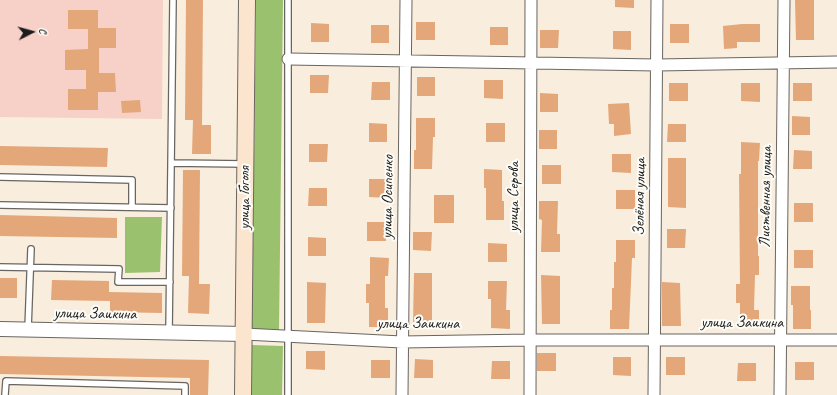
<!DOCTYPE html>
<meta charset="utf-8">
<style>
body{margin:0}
#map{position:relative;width:837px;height:395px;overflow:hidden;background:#f9eddd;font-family:Caveat,sans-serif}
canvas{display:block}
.north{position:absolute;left:12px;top:12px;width:40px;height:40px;-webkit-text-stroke:3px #fdfcf7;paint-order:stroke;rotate:84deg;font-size:11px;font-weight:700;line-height:16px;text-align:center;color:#1c1c1c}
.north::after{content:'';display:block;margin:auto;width:14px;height:18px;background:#1c1c1c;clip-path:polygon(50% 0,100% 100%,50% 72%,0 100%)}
</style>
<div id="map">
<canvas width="837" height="395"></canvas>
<div class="north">С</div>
</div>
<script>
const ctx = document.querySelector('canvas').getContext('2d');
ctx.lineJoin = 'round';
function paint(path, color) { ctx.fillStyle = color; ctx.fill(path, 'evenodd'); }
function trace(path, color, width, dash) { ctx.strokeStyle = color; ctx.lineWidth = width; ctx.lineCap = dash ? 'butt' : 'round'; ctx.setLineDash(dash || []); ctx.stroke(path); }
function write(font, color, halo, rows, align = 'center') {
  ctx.font = font + ' Caveat,sans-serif'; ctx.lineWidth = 4; ctx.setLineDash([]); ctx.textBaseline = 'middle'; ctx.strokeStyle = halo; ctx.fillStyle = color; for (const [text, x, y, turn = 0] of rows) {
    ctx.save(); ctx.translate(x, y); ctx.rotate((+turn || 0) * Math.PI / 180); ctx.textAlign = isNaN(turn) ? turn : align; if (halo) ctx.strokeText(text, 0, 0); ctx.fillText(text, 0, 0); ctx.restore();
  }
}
const built = new Path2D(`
 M 0,0 L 163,0 L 162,119 L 0,117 Z`);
const green = new Path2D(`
 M 256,0 L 283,0 L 279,331 L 252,330 Z
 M 125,217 L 162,217 L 160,272 L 125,273 Z
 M 252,345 L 283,346 L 282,395 L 251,395 Z`);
const building = new Path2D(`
 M 186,0 L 203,0 L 202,125 L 211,125 L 211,154 L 192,154 L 193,120 L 185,120 Z
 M 615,0 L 634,0 L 634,8 L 615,7 Z
 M 795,0 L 814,0 L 814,40 L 796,40 Z
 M 68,10 L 98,10 L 98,28 L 116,28 L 116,48 L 99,48 L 99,73 L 115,73 L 116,92 L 98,92 L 98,110 L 68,110 L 68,89 L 86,89 L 86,70 L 65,70 L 65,50 L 88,49 L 88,29 L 68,29 Z
 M 416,22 L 435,22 L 435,40 L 416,40 Z
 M 311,23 L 329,24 L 329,42 L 311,42 Z
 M 670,24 L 689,24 L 689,43 L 670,43 Z
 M 742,24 L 760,24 L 760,42 L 737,42 L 737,48 L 724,49 L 723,26 Z
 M 371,25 L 389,25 L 389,43 L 371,43 Z
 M 490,27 L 508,27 L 508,45 L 490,45 Z
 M 540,30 L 559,30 L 558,48 L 540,48 Z
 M 613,31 L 631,31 L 631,50 L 613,49 Z
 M 310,75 L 329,75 L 328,93 L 310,93 Z
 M 417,77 L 435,77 L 435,96 L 417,96 Z
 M 484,80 L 503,80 L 503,99 L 484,98 Z
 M 372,82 L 390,82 L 390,100 L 371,100 Z
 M 669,83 L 688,83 L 688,101 L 669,101 Z
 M 741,83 L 760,83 L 760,102 L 741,101 Z
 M 793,83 L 812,83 L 812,101 L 793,101 Z
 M 540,93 L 558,94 L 558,112 L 540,112 Z
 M 140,100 L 141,112 L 122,113 L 121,101 Z
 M 629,103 L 631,134 L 614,136 L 614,124 L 609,124 L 608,104 Z
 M 792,116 L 810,117 L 810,135 L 792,135 Z
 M 416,118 L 435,118 L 435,137 L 433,137 L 432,169 L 414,169 L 414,150 L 416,150 Z
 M 369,123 L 387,124 L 387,142 L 369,142 Z
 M 486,123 L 505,123 L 505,142 L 486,142 Z
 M 668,124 L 686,124 L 686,142 L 667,142 Z
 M 539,130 L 557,130 L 557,149 L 539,149 Z
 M 741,142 L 760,143 L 759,161 L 758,161 L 758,256 L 759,256 L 759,275 L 755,275 L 754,310 L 759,310 L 759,328 L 740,328 L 740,303 L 736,303 L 736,284 L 740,284 L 739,174 L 741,174 Z
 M 309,144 L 328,144 L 327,162 L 309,162 Z
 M 0,146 L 108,148 L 107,167 L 0,165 Z
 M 794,150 L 812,151 L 812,169 L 793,169 Z
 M 612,154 L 631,154 L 631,173 L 612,172 Z
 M 668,158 L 686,158 L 686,208 L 668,207 Z
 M 542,165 L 561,165 L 561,184 L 542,184 Z
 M 484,169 L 502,170 L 502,201 L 504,201 L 504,220 L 486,220 L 486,188 L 484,188 Z
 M 183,170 L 200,170 L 199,284 L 210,284 L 209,314 L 188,313 L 189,276 L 182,276 Z
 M 369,179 L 387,179 L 387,198 L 369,197 Z
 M 309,188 L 327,188 L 327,206 L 308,206 Z
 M 616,190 L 635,190 L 635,209 L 616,209 Z
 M 434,195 L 454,195 L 454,223 L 434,223 Z
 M 539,201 L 558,201 L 557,234 L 560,234 L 560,252 L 541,252 L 542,220 L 539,219 Z
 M 794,203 L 813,203 L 813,222 L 794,222 Z
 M 0,215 L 117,218 L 117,238 L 0,236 Z
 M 367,222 L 386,222 L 386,241 L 367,241 Z
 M 667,229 L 686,229 L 685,248 L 667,248 Z
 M 413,232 L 432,232 L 431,251 L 413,250 Z
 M 308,237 L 326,238 L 326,256 L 308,256 Z
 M 616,240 L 635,240 L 635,258 L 632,258 L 629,329 L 610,329 L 610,310 L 612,310 L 612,288 L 614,288 L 614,262 L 616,262 Z
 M 488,243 L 507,244 L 507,262 L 488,262 Z
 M 794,250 L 813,250 L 813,268 L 794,268 Z
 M 370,257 L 389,258 L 388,276 L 385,276 L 385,308 L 388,308 L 388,327 L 369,327 L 369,303 L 366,303 L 366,284 L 370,284 Z
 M 414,273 L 432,273 L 432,322 L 413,322 Z
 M 541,275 L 560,276 L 560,324 L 542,324 Z
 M 0,278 L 17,278 L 17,298 L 0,298 Z
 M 52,280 L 109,281 L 109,292 L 162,293 L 162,313 L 110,312 L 110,301 L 51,300 Z
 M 488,281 L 507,281 L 506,310 L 510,310 L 510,329 L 491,328 L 491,299 L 488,299 Z
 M 307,282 L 326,283 L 325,323 L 307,323 Z
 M 662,282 L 680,283 L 681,326 L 662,326 Z
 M 791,286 L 810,286 L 810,310 L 811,310 L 811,329 L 793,329 L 793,305 L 791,305 Z
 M 306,351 L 325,351 L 325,370 L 306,369 Z
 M 537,353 L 556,353 L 556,371 L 537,371 Z
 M 0,356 L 209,360 L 208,395 L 190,395 L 190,378 L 0,374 Z
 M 613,357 L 631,357 L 631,376 L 613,375 Z
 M 666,357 L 685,357 L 685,375 L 666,375 Z
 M 415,359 L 433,360 L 433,378 L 414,378 Z
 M 371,360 L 390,360 L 390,378 L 371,378 Z
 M 492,361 L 510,361 L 510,379 L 491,379 Z
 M 795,362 L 814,362 L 814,380 L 795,380 Z
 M 738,363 L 756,363 L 756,381 L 737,381 Z`);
const service = new Path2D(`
 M 171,163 L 245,164
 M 0,177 L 132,180 L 132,206
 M 0,205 L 171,208
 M 0,267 L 119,269 L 118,282 L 170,282
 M 28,329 L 31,249
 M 169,332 L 173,0
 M 5,395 L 6,381 L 185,386 L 185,395
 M 288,395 L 288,0`);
const minor = new Path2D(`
 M 288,59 L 657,65 L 837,62
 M 244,334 L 402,342 L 530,340 L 837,340
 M 402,395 L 406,0
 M 530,395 L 531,0
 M 654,395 L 657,0
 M 780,395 L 784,0`);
const tertiary = new Path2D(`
 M 0,329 L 244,334`);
const secondary = new Path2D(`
 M 243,395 L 247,0`);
const streetNames = [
 ["улица Осипенко",388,197,-89],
 ["улица Серова",514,197,-90],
 ["Зелёная улица",640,197,-89],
 ["Лиственная улица",766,197,-89],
 ["улица Гоголя",245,198,-90],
 ["улица Заикина",95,314,1],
 ["улица Заикина",742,323],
 ["улица Заикина",418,324]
];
paint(built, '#f7d1c7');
paint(green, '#9ac26e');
paint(building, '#e4a779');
trace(service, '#696560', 8);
trace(minor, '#696560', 13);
trace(tertiary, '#696560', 16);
trace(secondary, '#696560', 18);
trace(service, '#fff', 5.5);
trace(minor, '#fff', 11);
trace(tertiary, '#fff', 14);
trace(secondary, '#fbe5cf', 16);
write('16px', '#1c1c1c', '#fdfcf7', streetNames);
</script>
